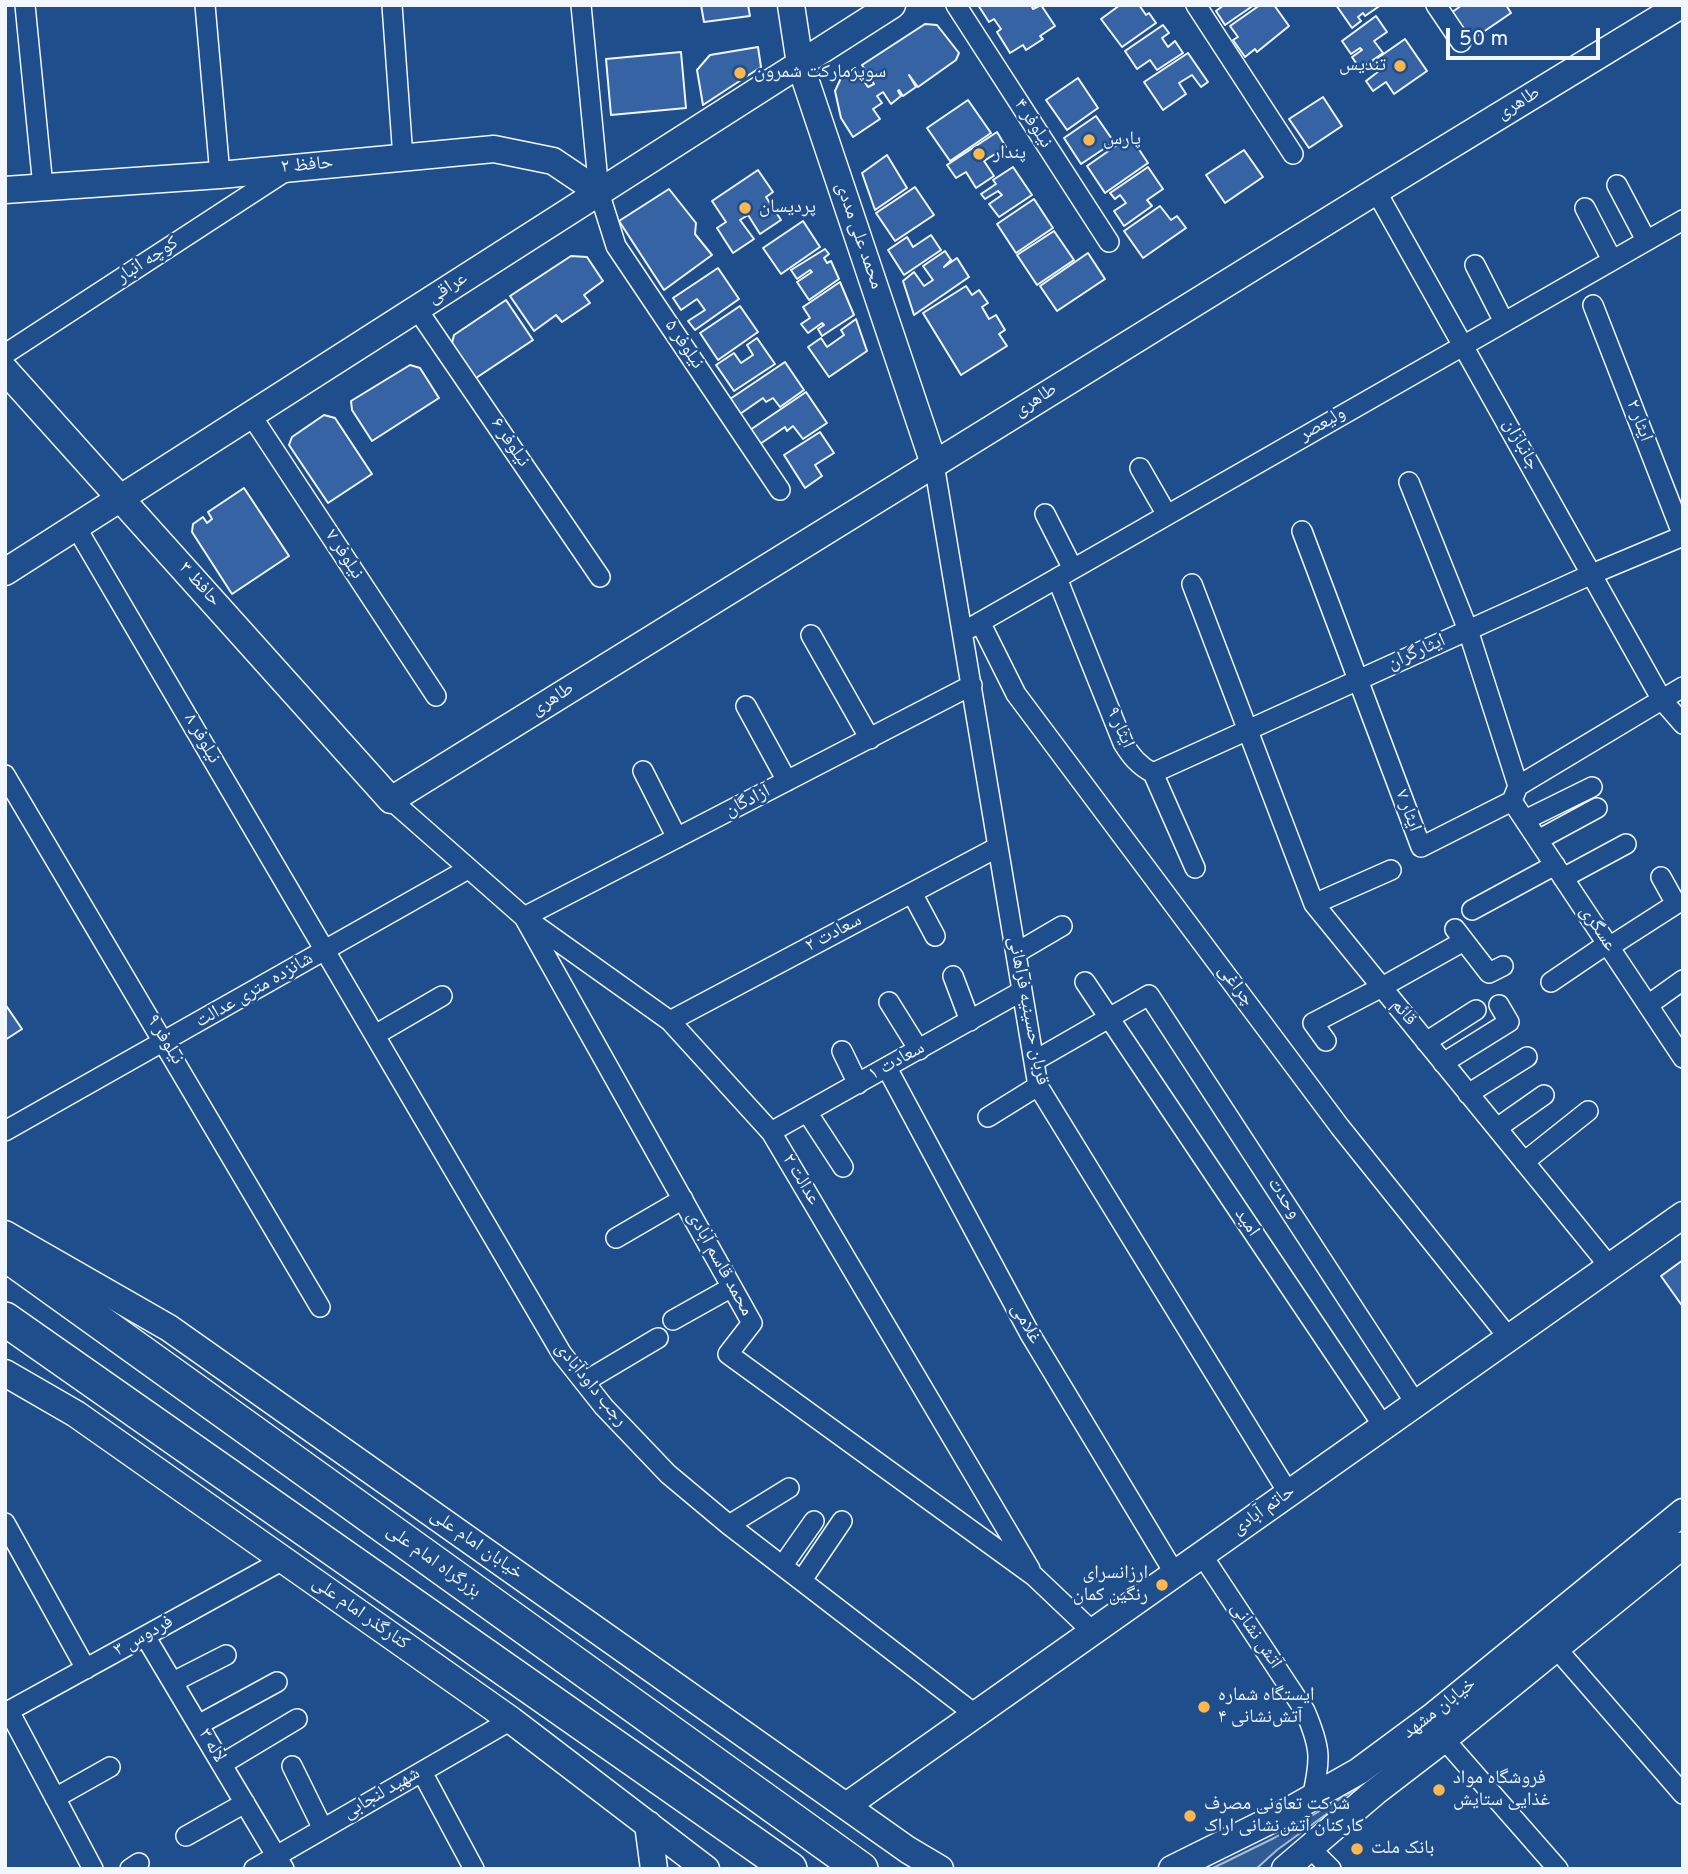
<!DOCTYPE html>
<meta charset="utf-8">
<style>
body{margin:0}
#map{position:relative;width:1688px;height:1874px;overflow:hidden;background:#1f4e8c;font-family:Overpass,sans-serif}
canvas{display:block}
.frame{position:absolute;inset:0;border:7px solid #f2f6ff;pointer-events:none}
.scale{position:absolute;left:1446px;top:28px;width:154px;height:32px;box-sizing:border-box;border:4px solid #f2f6ff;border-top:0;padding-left:9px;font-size:21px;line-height:24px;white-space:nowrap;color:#f2f6ff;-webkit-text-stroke:5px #1f4e8c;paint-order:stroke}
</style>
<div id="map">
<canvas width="1688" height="1874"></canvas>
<div class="frame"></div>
<div class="scale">50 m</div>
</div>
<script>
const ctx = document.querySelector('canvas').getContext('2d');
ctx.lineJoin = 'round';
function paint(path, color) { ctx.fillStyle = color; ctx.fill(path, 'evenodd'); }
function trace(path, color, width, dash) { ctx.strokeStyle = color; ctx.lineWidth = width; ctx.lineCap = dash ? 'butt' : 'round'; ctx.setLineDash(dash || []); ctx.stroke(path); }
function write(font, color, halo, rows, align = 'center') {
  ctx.font = font + ' Overpass,"Noto Naskh Arabic",sans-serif'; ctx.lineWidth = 5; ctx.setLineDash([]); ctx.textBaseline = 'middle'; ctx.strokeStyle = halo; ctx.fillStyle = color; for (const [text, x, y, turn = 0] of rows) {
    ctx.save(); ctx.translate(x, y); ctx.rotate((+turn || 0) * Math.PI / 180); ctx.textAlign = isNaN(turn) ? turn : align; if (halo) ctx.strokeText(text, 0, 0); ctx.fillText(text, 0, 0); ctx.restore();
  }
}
const built = new Path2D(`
 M 1357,1789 L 1361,1789 L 1277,1850 L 1256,1869 L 1211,1869 L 1274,1838 Z`);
const building = new Path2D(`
 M 701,5 L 748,5 L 750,16 L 704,22 Z
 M 978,5 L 1031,5 L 1033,9 L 1041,5 L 1055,26 L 1040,36 L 1043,39 L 1026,50 L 1023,45 L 1010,53 L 997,32 L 1001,29 L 994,19 L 989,22 Z
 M 1120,5 L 1139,5 L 1146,15 L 1149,13 L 1156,23 L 1122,47 L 1101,19 Z
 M 1224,5 L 1254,5 L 1225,25 L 1216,11 Z
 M 1260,5 L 1274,5 L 1289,26 L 1257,52 L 1255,49 L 1245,57 L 1233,40 L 1238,37 L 1230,26 Z
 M 1336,5 L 1381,5 L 1365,16 L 1363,13 L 1358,17 L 1361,21 L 1352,28 Z
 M 1462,5 L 1506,5 L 1511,13 L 1470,41 L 1451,13 Z
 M 1376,16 L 1387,32 L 1374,41 L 1383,53 L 1360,69 L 1352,57 L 1362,50 L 1360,48 L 1351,54 L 1342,41 Z
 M 925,24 L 937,25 L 959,53 L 956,60 L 918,87 L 909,75 L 916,87 L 903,96 L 899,90 L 898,91 L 901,96 L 891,104 L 883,92 L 877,96 L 882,103 L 873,109 L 880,119 L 853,137 L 841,118 L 835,91 L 841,78 L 855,68 L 868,87 L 874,84 L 862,65 Z
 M 1163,25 L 1169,33 L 1162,38 L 1168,47 L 1175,41 L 1183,53 L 1157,70 L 1150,60 L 1137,69 L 1125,51 Z
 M 1405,39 L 1427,71 L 1394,94 L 1386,82 L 1373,91 L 1366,81 L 1379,71 L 1372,62 Z
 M 758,47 L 761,67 L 703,105 L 697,70 L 710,55 Z
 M 681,52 L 686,108 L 611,115 L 606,59 Z
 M 1188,53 L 1208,82 L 1201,87 L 1192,75 L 1179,83 L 1186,94 L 1163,110 L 1144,82 Z
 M 1078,78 L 1098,108 L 1067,130 L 1046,100 Z
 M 1323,97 L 1342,126 L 1309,148 L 1289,119 Z
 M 968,100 L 991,133 L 950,161 L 927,128 Z
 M 1096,116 L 1114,142 L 1081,164 L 1064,138 Z
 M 997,132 L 1006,147 L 984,161 L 994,176 L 976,188 L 966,172 L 956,178 L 947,165 Z
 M 1130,136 L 1148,163 L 1105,193 L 1087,166 Z
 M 1244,150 L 1263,177 L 1225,203 L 1206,175 Z
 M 887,155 L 907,188 L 875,210 L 862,173 Z
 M 1013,167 L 1032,195 L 999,217 L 989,204 L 1002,195 L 998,191 L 985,199 L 981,194 L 996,184 L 993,180 Z
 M 1148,167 L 1163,189 L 1147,200 L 1152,206 L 1124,226 L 1114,211 L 1126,203 L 1120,195 L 1115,199 L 1110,193 Z
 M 758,170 L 773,192 L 766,197 L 781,220 L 760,234 L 748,215 L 740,220 L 754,239 L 733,253 L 717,228 L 726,222 L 712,201 Z
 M 915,187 L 934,215 L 895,241 L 876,213 Z
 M 669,189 L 696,223 L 695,234 L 712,255 L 664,290 L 619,221 Z
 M 1034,199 L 1053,228 L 1016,253 L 997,224 Z
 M 1160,206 L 1171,220 L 1177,216 L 1186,228 L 1143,258 L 1124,231 Z
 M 803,221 L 820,247 L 781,274 L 763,248 Z
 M 1054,231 L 1074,260 L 1037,285 L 1017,255 Z
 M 931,235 L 941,250 L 904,275 L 888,250 L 907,237 L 913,247 Z
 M 825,249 L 829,254 L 824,258 L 827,263 L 831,261 L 839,279 L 809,300 L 797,282 L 812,272 L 810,270 L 797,279 L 791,270 Z
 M 945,251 L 951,260 L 944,267 L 957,258 L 969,277 L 914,315 L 903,281 L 914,272 L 924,286 L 933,280 L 923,266 Z
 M 1088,253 L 1105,279 L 1057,311 L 1040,286 Z
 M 571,256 L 587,257 L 603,281 L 584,295 L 590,303 L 562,322 L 556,315 L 534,331 L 510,296 Z
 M 718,268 L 739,299 L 695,330 L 688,321 L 705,310 L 697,299 L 681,310 L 673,298 Z
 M 840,282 L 854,315 L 822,336 L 818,329 L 824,325 L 822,323 L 808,333 L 801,324 L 810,318 L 803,307 Z
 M 966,286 L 972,295 L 979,290 L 988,303 L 982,307 L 989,319 L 996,315 L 1005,330 L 999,334 L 1007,346 L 961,375 L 923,313 Z
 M 506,300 L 533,340 L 473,380 L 451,347 L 454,335 Z
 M 740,306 L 758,332 L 718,360 L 700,333 Z
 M 856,319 L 867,351 L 829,377 L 808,347 L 821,338 L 827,347 L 844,335 L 841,330 Z
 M 757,338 L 775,364 L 734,391 L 716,365 L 734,353 L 741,363 L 753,355 L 747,345 Z
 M 785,362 L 804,390 L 780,407 L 773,398 L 766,402 L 763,398 L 740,414 L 730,399 Z
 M 410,365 L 420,368 L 439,398 L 372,441 L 352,410 L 351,401 Z
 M 806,392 L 827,423 L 803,439 L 793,426 L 787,431 L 785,427 L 760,444 L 750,430 Z
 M 324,415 L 335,418 L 372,474 L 328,503 L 289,445 L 292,437 Z
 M 820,432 L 834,453 L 815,465 L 822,476 L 805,488 L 784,455 Z
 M 244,488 L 289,556 L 232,594 L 192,532 L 193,524 L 203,517 L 207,523 L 212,519 L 208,512 Z
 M 5,1004 L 22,1029 L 5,1040 Z
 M 1683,1260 L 1683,1307 L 1661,1276 Z`);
const street = new Path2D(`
 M 25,5 L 43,187
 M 205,5 L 220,175
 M 392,5 L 403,158
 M 581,5 L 599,192 L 616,246 L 780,490
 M 956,5 L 1109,242
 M 1196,5 L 1293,154
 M 1436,5 L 1461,42
 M 1617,185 L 1646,240
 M 1376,191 L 1662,700 L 1683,724
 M 1585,208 L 1612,260
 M 1475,265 L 1504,322
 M 1593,305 L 1683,536
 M 417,309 L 600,577
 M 5,354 L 289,169
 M 251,415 L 436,696
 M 934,464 L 1038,1086 L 1289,1494
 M 1140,468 L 1167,515
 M 1409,482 L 1468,630 L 1518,786 L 1512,801
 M 1045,514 L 1073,569
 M 76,527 L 562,1354 L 604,1407 L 668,1474 L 729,1525 L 976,1715
 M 1302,531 L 1421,847 L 1512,801
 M 1057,578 L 1123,743 C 1131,756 1139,766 1153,773 L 1195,868
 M 1192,584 L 1314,904 L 1610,1267
 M 980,622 L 1016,694 L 1340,1127 L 1509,1338
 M 970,628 L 1683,220
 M 811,635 L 870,739
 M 972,685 L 524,917 L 752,1323 L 728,1354 L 1034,1576 L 1093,1632
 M 746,706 L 787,781
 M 643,771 L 677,838
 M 1153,773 L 1592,574 L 1683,536
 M 5,775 L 320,1307
 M 1518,786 L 1683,687
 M 391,800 L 524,917 L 670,1021 L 771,1132 L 1030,1569
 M 1512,801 L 1683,1058
 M 1525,820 L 1592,787
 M 1538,840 L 1597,808
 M 1563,878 L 1626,844
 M 912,893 L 935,936
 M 1314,904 L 1391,870
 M 1472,910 L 1555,865
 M 1455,929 L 1489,973 L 1503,966
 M 1609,947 L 1676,904 L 1661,877
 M 1016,953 L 1062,926
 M 953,976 L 970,1021
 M 1085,982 L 1384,1427
 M 1551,982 L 1607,944
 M 889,1002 L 919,1050
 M 1648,1005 L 1683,980
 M 670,1021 L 998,847
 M 375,1035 L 442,996
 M 1326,1041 L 1313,1023 L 1382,987 L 1464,941
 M 1426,1042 L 1476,1010
 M 842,1051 L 858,1084
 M 1034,1061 L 1149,995 L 1416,1404
 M 1443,1063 L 1509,1022 L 1499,1005
 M 887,1068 L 1030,1334 L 1175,1574
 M 1468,1094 L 1527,1057
 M 807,1112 L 843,1167
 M 988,1117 L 1038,1086
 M 1497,1128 L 1544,1095
 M 5,1131 L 468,869
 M 771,1132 L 1022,991
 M 1524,1162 L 1588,1111
 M 616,1238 L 683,1199
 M 673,1320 L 732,1287
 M 584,1382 L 658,1338
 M 5,1523 L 86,1669
 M 729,1525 L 789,1488
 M 1202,1555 L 1305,1711 C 1321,1748 1321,1759 1312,1798
 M 783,1565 L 814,1521
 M 802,1580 L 842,1521
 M 145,1636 L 284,1869
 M 1556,1648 L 1683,1794
 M 173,1682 L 226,1655
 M 9,1711 L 93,1869
 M 5,1713 L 283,1560
 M 198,1725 L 277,1682
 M 1444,1739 L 1558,1869
 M 222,1764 L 297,1719
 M 292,1766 L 323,1829
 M 422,1772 L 474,1869
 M 55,1798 L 110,1767
 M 186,1836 L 245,1803
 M 1309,1847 L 1331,1869
 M 130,1869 L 139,1863
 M 254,1869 L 511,1720`);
const secondary = new Path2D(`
 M 791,5 L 800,64 L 934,464
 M 5,190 L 220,175 L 494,149 L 553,161 L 599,192
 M 5,370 L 391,800 L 1376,191 L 1681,5
 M 5,572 L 892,5
 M 5,1234 L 169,1328 L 908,1850 L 940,1869
 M 5,1373 L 76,1414 L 511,1720 L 706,1869
 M 846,1806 L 1683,1215
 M 648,1824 L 654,1869
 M 1172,1869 L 1283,1814 L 1359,1771 L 1432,1717 L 1683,1512
 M 1285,1869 L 1375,1792 L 1444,1739 L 1683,1545`);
const highway = new Path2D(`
 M 5,1254 L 861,1869
 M 5,1319 L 790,1869`);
const markers = [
 [1400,66,7,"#ffb74d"],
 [740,73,7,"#ffb74d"],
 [1089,140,7,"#ffb74d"],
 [979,154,7,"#ffb74d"],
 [745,208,7,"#ffb74d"],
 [1162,1585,7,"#ffb74d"],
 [1204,1707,7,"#ffb74d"],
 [1439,1790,7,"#ffb74d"],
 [1190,1816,7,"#ffb74d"],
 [1357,1849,7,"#ffb74d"]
];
const poiNames = [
 ["تندیس",1386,66,"right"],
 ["سوپرمارکت شمرون",754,73],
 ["پارس",1103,140],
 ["پندار",993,154],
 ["پردیسان",759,208],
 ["ارزانسرای",1148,1574,"right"],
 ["رنگین کمان",1148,1596,"right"],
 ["ایستگاه شماره",1218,1696],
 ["۴ آتش‌نشانی",1218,1718],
 ["فروشگاه مواد",1453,1779],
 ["غذایی ستایش",1453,1801],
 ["شرکت تعاونی مصرف",1204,1805],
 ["کارکنان آتش‌نشانی اراک",1204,1827],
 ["بانک ملت",1371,1849]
];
const streetNames = [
 ["طاهری",1519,104,-31],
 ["نیلوفر ۴",1032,124,57],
 ["حافظ ۲",307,166,-5],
 ["محمد علی مددی",858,236,71],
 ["کوچه انبار",148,261,-33],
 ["عراقی",448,289,-33],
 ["نیلوفر ۵",683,345,56],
 ["طاهری",1036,401,-32],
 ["ایثار ۲",1638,421,69],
 ["ولیعصر",1323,425,-30],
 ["نیلوفر ۶",509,443,56],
 ["جانبازان",1520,445,61],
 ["نیلوفر ۷",343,555,57],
 ["حافظ ۳",199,585,48],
 ["ایثارگران",1417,653,-24],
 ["طاهری",553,700,-32],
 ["ایثار ۹",1119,728,66],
 ["نیلوفر ۸",201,739,60],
 ["آزادگان",748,802,-27],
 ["ایثار ۷",1407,811,70],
 ["عسگری",1597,929,56],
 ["سعادت ۲",834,934,-28],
 ["چراغی",1235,986,53],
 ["شانزده متری عدالت",255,991,-30],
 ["قربان حسینیه فراهانی",1027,1011,79],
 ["قائم",1403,1013,51],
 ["نیلوفر ۹",164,1040,59],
 ["سعادت ۱",897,1062,-29],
 ["عدالت ۲",800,1180,59],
 ["وحدت",1283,1199,57],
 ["امید",1246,1223,56],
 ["محمد قاسم آبادی",719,1264,61],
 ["غلامی",1025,1324,61],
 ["رجب داودآبادی",590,1385,51],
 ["حاتم آبادی",1264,1511,-35],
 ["خیابان امام علی",476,1545,35],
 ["بزرگراه امام علی",433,1562,36],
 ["کنارگذر امام علی",360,1614,35],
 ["آتش نشانی",1255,1636,56],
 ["فردوس ۳",144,1637,-29],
 ["خیابان مشهد",1440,1709,-38],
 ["لاله ۳",211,1746,59],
 ["شهید لنجابی",382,1794,-30]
];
paint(built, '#305b95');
trace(built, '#a8bbd7', 2);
paint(building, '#3563a3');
trace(building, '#f2f6ff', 2);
trace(street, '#f2f6ff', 22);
trace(secondary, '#f2f6ff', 29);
trace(highway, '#f2f6ff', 36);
trace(street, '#1f4e8c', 19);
trace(secondary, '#1f4e8c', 26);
trace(highway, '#1f4e8c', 33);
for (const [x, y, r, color] of markers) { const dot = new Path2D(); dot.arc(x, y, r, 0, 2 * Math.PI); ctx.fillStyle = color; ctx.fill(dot); trace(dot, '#1f4e8c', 2.5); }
write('19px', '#f2f6ff', '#1f4e8c', poiNames, 'left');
write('19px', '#f2f6ff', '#1f4e8c', streetNames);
</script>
